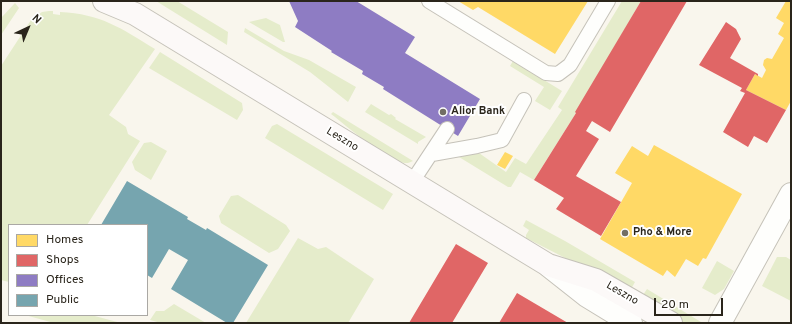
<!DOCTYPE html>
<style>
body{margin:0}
#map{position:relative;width:792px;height:324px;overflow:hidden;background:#f9f6ed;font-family:Overpass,sans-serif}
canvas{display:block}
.frame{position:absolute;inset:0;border:2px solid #2a251b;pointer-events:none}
.legend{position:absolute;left:8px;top:224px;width:140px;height:92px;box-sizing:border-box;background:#fff;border:1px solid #aaa8a4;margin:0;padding:5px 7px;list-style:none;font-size:12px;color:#2a251b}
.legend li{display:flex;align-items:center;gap:8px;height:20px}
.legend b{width:20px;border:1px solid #aaa8a4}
.north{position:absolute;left:8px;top:8px;width:40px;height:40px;-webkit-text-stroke:3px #fff;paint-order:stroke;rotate:44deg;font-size:11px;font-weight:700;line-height:16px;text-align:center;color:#2a251b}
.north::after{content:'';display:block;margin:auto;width:14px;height:18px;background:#2a251b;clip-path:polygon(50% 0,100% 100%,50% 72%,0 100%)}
.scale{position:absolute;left:654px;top:298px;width:69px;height:18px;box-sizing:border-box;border:2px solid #2a251b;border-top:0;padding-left:5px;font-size:12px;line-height:14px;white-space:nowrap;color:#2a251b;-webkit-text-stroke:3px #fff;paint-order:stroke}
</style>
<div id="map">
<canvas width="792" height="324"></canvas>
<div class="frame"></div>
<ul class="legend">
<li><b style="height:11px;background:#ffd966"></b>Homes</li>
<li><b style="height:11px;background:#e06666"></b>Shops</li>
<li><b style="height:11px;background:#8e7cc3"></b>Offices</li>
<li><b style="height:11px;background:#76a5af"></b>Public</li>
</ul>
<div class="north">N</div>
<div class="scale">20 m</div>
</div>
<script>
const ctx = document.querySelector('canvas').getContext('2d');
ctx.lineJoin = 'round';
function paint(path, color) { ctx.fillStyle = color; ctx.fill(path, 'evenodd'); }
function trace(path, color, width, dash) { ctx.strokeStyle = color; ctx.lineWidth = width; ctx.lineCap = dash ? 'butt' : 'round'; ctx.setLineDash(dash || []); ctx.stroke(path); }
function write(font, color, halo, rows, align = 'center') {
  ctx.font = font + ' Overpass,sans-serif'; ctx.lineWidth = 4; ctx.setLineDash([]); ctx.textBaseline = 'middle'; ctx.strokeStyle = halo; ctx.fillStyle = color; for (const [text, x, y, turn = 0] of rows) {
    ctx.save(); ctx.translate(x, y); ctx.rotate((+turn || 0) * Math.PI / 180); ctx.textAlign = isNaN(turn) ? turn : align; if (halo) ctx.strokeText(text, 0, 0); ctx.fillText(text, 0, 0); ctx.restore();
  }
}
const green = new Path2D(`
 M 156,1 L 177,1 L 228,32 L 227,45 Z
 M 622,1 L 641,1 L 576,113 L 534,180 L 520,172 L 511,187 L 508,187 L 459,157 L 479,153 L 506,172 L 515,158 L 526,164 L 562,110 L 558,107 Z
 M 15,3 L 19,8 L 1,35 L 1,18 Z
 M 49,11 L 53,11 L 53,14 L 60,15 L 60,12 C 101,14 121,28 155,49 L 109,115 L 126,127 L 128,134 L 140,141 L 87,225 L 9,225 L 9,282 L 1,280 L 1,66 L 31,20 L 42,12 Z
 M 266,18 L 280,25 L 285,42 L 283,42 L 249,22 Z
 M 245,28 L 284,51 L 309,60 L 356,87 L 348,102 L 310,72 L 244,32 Z
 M 160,52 L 242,103 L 243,110 L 237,120 L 149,68 Z
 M 513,61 L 562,91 L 550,110 L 535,101 L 544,87 L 510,66 Z
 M 371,104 L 389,115 L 391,114 L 396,118 L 395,119 L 426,137 L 418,142 L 418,144 L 365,112 Z
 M 333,112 L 413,161 C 409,163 406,164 401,162 C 381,156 348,127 331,114 Z
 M 277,124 L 393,194 L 383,210 L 265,138 L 272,126 Z
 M 151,142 L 167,151 L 151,180 L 135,170 L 132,162 L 144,143 Z
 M 238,195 L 286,225 L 290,231 L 278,249 L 269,253 L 221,223 L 219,216 L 231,196 Z
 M 526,220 L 565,241 L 635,282 L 630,291 L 526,238 L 526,235 L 529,230 L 523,226 Z
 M 298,238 L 318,249 L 326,247 L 374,279 L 348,323 L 246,323 Z
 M 777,257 L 786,257 L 791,260 L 791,301 L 762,286 Z
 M 717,261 L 734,271 L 724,289 L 715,295 L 702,288 Z
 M 647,289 L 701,322 L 683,323 L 641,298 Z
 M 174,304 L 206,323 L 161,323 L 150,320 L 156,311 L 164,311 Z
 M 25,315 L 91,315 L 121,323 L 54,323 Z`);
const homes = new Path2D(`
 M 458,1 L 588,1 L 555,54 L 478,7 L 473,10 Z
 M 786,1 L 791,1 L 791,101 L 786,110 L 746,90 L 755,74 L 762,78 L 766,70 L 763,65 L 764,60 L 767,58 L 772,59 L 784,38 L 778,34 L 784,23 L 776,18 Z
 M 654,145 L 742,194 L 706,259 L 703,258 L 698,266 L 686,259 L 675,277 L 667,270 L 663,276 L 600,239 L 632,183 L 615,173 L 632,146 L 648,156 Z
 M 505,152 L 513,156 L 505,169 L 497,165 Z`);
const shops = new Path2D(`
 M 641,1 L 687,1 L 610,132 L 592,121 L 586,131 L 599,139 L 576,176 L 621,202 L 601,236 L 556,209 L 564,198 L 534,180 L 576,113 L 575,112 Z
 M 726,22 L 736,29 L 741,39 L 730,58 L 758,74 L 758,76 L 755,74 L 746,90 L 786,110 L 767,143 L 754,136 L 748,147 L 723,132 L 745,93 L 740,91 L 742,88 L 699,65 Z
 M 456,244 L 488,263 L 452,323 L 409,323 Z
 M 517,293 L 568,323 L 499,323 Z`);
const offices = new Path2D(`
 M 289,1 L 356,1 L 415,37 L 405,53 L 480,99 L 458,136 L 383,89 L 384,87 L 362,74 L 363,71 L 331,52 L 332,51 L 295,27 L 298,21 Z`);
const public = new Path2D(`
 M 127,181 L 188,217 L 187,219 L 206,230 L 207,228 L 268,265 L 233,323 L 227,323 L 171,289 L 188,260 L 169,249 L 152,278 L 147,275 L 147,225 L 101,225 Z`);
const lane = new Path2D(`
 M 429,1 L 546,73 L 558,74 L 570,65 L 608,1
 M 432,154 L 477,146 L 502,140 L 524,100
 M 412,182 L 447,129`);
const street = new Path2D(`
 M 549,266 L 587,296 L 631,323
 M 720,323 L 791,194`);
const secondary = new Path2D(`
 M 104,1 L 135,14 L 548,265 L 596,280 L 671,323`);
const markers = [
 [443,112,4,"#726e64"],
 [625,233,4,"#726e64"]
];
const poiNames = [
 ["Alior Bank",451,112],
 ["Pho & More",633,233]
];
const streetNames = [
 ["Leszno",342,140,31],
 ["Leszno",622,294,30]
];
paint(green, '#e5eccb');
paint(homes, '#ffd966');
paint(shops, '#e06666');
paint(offices, '#8e7cc3');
paint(public, '#76a5af');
trace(lane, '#c5c2b9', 16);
trace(street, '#c5c2b9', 24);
trace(secondary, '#c5c2b9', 24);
trace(lane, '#fefefc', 14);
trace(street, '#fefefc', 22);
trace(secondary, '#fcf9f8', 22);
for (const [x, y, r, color] of markers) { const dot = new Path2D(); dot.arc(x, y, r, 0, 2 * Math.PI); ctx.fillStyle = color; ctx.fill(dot); trace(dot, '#fff', 1.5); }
write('bold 11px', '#2a251b', '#fff', poiNames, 'left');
write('11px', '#2a251b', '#fff', streetNames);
</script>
